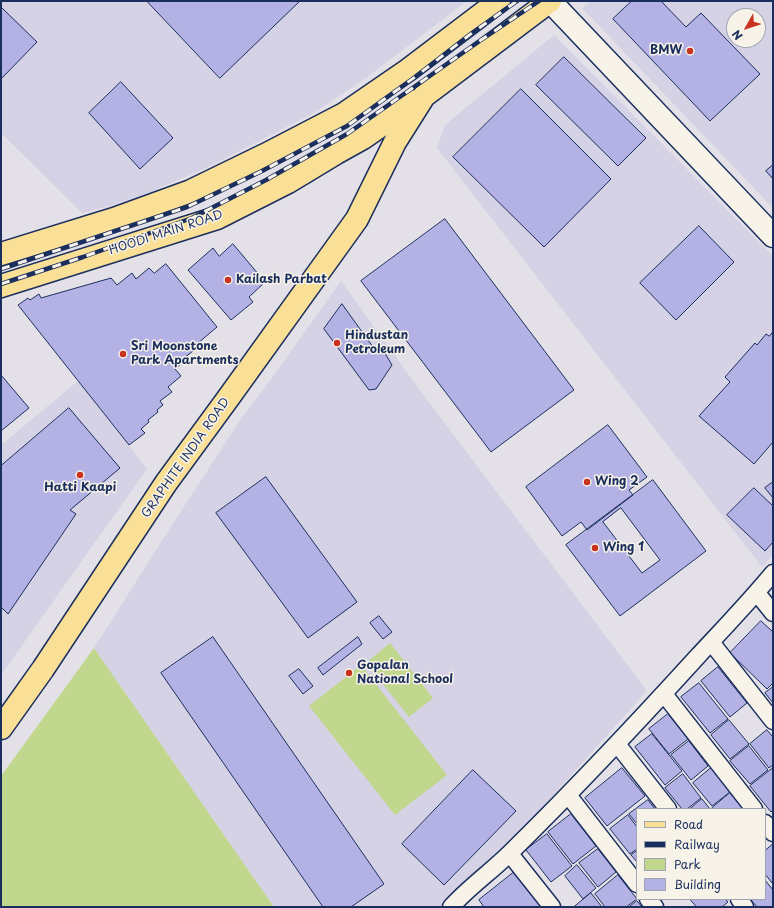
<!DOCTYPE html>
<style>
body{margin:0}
#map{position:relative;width:774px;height:908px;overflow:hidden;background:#e3e0e7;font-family:"Playpen Sans",sans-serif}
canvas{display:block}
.frame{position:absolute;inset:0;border:2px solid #1b2f5e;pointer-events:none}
.legend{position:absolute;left:636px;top:808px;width:130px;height:92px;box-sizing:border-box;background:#f7f3e8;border:1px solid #9fa5b1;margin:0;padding:5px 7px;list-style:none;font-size:12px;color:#1b2f5e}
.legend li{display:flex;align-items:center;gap:8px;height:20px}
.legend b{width:20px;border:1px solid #9fa5b1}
.north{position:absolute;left:726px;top:8px;width:40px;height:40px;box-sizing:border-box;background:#f7f3e8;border:1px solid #9fa5b1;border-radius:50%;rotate:231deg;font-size:11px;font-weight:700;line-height:16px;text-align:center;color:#1b2f5e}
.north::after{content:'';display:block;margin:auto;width:14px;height:18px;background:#c8321e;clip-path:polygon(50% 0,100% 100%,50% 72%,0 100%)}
</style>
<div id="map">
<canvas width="774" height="908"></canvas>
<div class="frame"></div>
<ul class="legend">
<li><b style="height:5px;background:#fadf96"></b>Road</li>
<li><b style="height:5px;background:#1b2f5e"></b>Railway</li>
<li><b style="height:11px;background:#c1d78d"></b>Park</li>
<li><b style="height:11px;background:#b4b2e4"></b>Building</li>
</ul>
<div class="north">N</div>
</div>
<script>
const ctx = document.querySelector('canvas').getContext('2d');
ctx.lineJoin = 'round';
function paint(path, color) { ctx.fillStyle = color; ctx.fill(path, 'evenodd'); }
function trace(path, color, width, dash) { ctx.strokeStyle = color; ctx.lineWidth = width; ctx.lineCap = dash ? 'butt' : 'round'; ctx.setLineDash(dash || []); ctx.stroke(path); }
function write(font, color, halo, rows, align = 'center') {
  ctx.font = font + ' "Playpen Sans",sans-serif'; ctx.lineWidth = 3; ctx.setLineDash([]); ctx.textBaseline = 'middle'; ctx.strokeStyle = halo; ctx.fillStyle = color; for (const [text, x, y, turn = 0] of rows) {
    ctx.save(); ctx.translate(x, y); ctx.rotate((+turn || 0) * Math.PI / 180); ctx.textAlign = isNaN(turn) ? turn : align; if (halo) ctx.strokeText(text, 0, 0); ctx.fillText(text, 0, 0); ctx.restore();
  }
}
const built = new Path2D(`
 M 1,1 L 467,1 L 366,78 L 312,114 L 208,167 L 145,194 L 109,206 L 82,213 L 1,133 Z
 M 591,1 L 773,1 L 773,208 L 582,8 ZM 734,16 L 758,16 L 758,40 L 734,40 Z
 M 554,35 L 773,256 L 773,555 L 762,567 L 437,148 L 445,125 Z
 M 341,281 L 419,389 L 647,691 L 530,821 L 440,907 L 274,907 L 94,648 L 172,525 L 241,419 L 272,378 Z
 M 78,381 L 147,469 L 1,675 L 1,445 Z`);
const green = new Path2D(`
 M 390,643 L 433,698 L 409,717 L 366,663 Z
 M 94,648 L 274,907 L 1,907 L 1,776 Z
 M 361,665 L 447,775 L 395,815 L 309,706 Z`);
const building = new Path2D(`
 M 147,1 L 300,1 L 220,78 Z
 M 632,1 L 661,1 L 686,27 L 701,13 L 760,74 L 710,121 L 613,19 Z
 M 1,7 L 37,42 L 1,79 Z
 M 564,57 L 646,138 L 618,166 L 536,85 Z
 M 121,82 L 173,138 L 140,169 L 89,113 Z
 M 521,89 L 611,179 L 544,247 L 453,157 Z
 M 773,165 L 773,179 L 766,171 Z
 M 445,219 L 574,390 L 491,452 L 361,281 Z
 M 699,226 L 734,262 L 676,320 L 640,283 Z
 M 233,244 L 265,282 L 249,297 L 253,302 L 231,320 L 188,270 L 213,248 L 219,256 Z
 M 166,264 L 217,327 L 191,349 L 193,351 L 184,358 L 186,360 L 175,369 L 181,376 L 168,387 L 172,392 L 160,401 L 163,405 L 157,410 L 158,412 L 148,420 L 149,422 L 141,429 L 145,433 L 129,445 L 18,305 L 28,298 L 30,300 L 39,294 L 41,298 L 111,278 L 117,285 L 132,273 L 136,279 L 149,268 L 154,273 Z
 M 342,304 L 378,354 L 383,350 L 392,365 L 376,389 L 369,390 L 324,329 Z
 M 773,332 L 773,442 L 754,464 L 699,416 L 730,382 L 725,377 L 755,343 L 757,345 L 766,334 L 769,336 Z
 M 1,375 L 29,408 L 1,431 Z
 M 69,408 L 120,468 L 70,510 L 76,514 L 8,614 L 1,607 L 1,466 Z
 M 608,425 L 647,477 L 629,490 L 633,495 L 587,530 L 581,522 L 562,536 L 526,487 Z
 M 266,477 L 357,602 L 308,638 L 216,513 Z
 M 653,480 L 706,551 L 620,616 L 566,545 ZM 621,508 L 660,560 L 642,573 L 603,522 Z
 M 773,482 L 773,498 L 765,488 Z
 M 754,488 L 773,506 L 773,542 L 765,551 L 727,515 Z
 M 379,616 L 392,632 L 383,639 L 370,623 Z
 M 761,621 L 773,632 L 773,683 L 767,689 L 730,653 Z
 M 213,637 L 384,884 L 351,907 L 323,907 L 161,673 Z
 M 358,637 L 362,644 L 323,675 L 318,668 Z
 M 718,667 L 747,703 L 730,717 L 701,681 Z
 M 299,669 L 313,686 L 303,694 L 289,676 Z
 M 699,683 L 728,719 L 710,733 L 681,697 Z
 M 773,687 L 773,703 L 765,693 Z
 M 668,714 L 688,739 L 669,754 L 649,729 Z
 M 729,720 L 749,744 L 730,759 L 711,735 Z
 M 767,730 L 773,737 L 773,765 L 769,768 L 750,744 Z
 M 652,734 L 682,771 L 665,785 L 635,747 Z
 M 689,741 L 708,766 L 691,780 L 671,755 Z
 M 749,746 L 768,770 L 750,784 L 730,761 Z
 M 622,768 L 645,796 L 607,826 L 585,798 Z
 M 711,768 L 730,792 L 712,806 L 693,783 Z
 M 773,768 L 773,810 L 771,812 L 750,786 Z
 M 473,770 L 516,811 L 444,885 L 402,844 Z
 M 683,774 L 701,798 L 687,809 L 682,809 L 665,788 Z
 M 730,793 L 743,809 L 712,809 L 712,808 Z
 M 702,799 L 710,809 L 690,809 Z
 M 648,800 L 655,809 L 637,809 L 637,824 L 629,814 Z
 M 571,814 L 596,846 L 573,864 L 548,832 Z
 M 628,815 L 637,827 L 637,849 L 630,854 L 610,829 Z
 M 547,834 L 572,866 L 551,882 L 526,850 Z
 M 772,845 L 773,847 L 773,882 L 772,883 L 765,874 L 765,851 Z
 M 598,849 L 616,872 L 598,887 L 579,863 Z
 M 637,851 L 637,862 L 631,855 Z
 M 577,865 L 596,888 L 583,899 L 565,876 Z
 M 518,869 L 548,907 L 484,907 L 479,900 Z
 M 618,875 L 637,899 L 626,907 L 605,907 L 595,894 Z
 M 765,880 L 773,890 L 773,907 L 757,907 L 750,899 L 765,899 Z
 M 591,893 L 602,907 L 574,907 Z
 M 690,899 L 725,899 L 728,902 L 722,907 L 697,907 Z
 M 637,901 L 642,907 L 629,907 Z`);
const street = new Path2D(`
 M 757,593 L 773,613
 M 711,642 L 773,721
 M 664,694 L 754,809
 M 617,744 L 668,809
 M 568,795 L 637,884
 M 765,823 L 773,833
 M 510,854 L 552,907
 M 648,899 L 655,907
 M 739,899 L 745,907
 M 451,907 C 469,887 492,871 511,852 C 575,789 637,723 698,656 C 723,629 749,602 773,573`);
const secondary = new Path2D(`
 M 550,1 L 773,236`);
const primary = new Path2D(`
 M 1,254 L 114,219 L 191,191 L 265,155 L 344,114 L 408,70 L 499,1
 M 1,286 L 217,218 L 288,182 L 336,153 L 363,138 L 416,101
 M 1,728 L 43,669 L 166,483 L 229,397 L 357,219 L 395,142 L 424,96 L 550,1`);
const rail = new Path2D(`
 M 1,269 L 187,207 L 262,171 L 347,126 L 415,77 L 472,33 L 517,1
 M 1,284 L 83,257 L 192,218 L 266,180 L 347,134 L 481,40 L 539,1`);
const markers = [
 [690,51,4,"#c8321e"],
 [228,280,4,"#c8321e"],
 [337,343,4,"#c8321e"],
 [123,354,4,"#c8321e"],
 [80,475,4,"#c8321e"],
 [587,482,4,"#c8321e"],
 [595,548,4,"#c8321e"],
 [349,673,4,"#c8321e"]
];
const poiNames = [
 ["BMW",682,51,"right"],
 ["Kailash Parbat",236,280],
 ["Hindustan",345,336],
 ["Petroleum",345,350],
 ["Sri Moonstone",131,347],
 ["Park Apartments",131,361],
 ["Wing 2",595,482],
 ["Hatti Kaapi",80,488,"center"],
 ["Wing 1",603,548],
 ["Gopalan",357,666],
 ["National School",357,680]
];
const streetNames = [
 ["HOODI MAIN ROAD",166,233,-18],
 ["GRAPHITE INDIA ROAD",186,458,-55]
];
paint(built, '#d5d2e6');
paint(green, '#c1d78d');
paint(building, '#b4b2e4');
trace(building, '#1b2f5e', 1);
trace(street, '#1b2f5e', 19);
trace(secondary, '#1b2f5e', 25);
trace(primary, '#1b2f5e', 25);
trace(street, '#f7f3e8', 16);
trace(secondary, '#f7f3e8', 22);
trace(primary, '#fadf96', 22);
trace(rail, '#1b2f5e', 4.5);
trace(rail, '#f7f3e8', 3, [9]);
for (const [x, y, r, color] of markers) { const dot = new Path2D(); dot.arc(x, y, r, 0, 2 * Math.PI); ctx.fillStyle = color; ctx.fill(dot); trace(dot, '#f7f3e8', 1.5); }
write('bold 12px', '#1b2f5e', '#f7f3e8', poiNames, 'left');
write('12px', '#1b2f5e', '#f7f3e8', streetNames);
</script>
